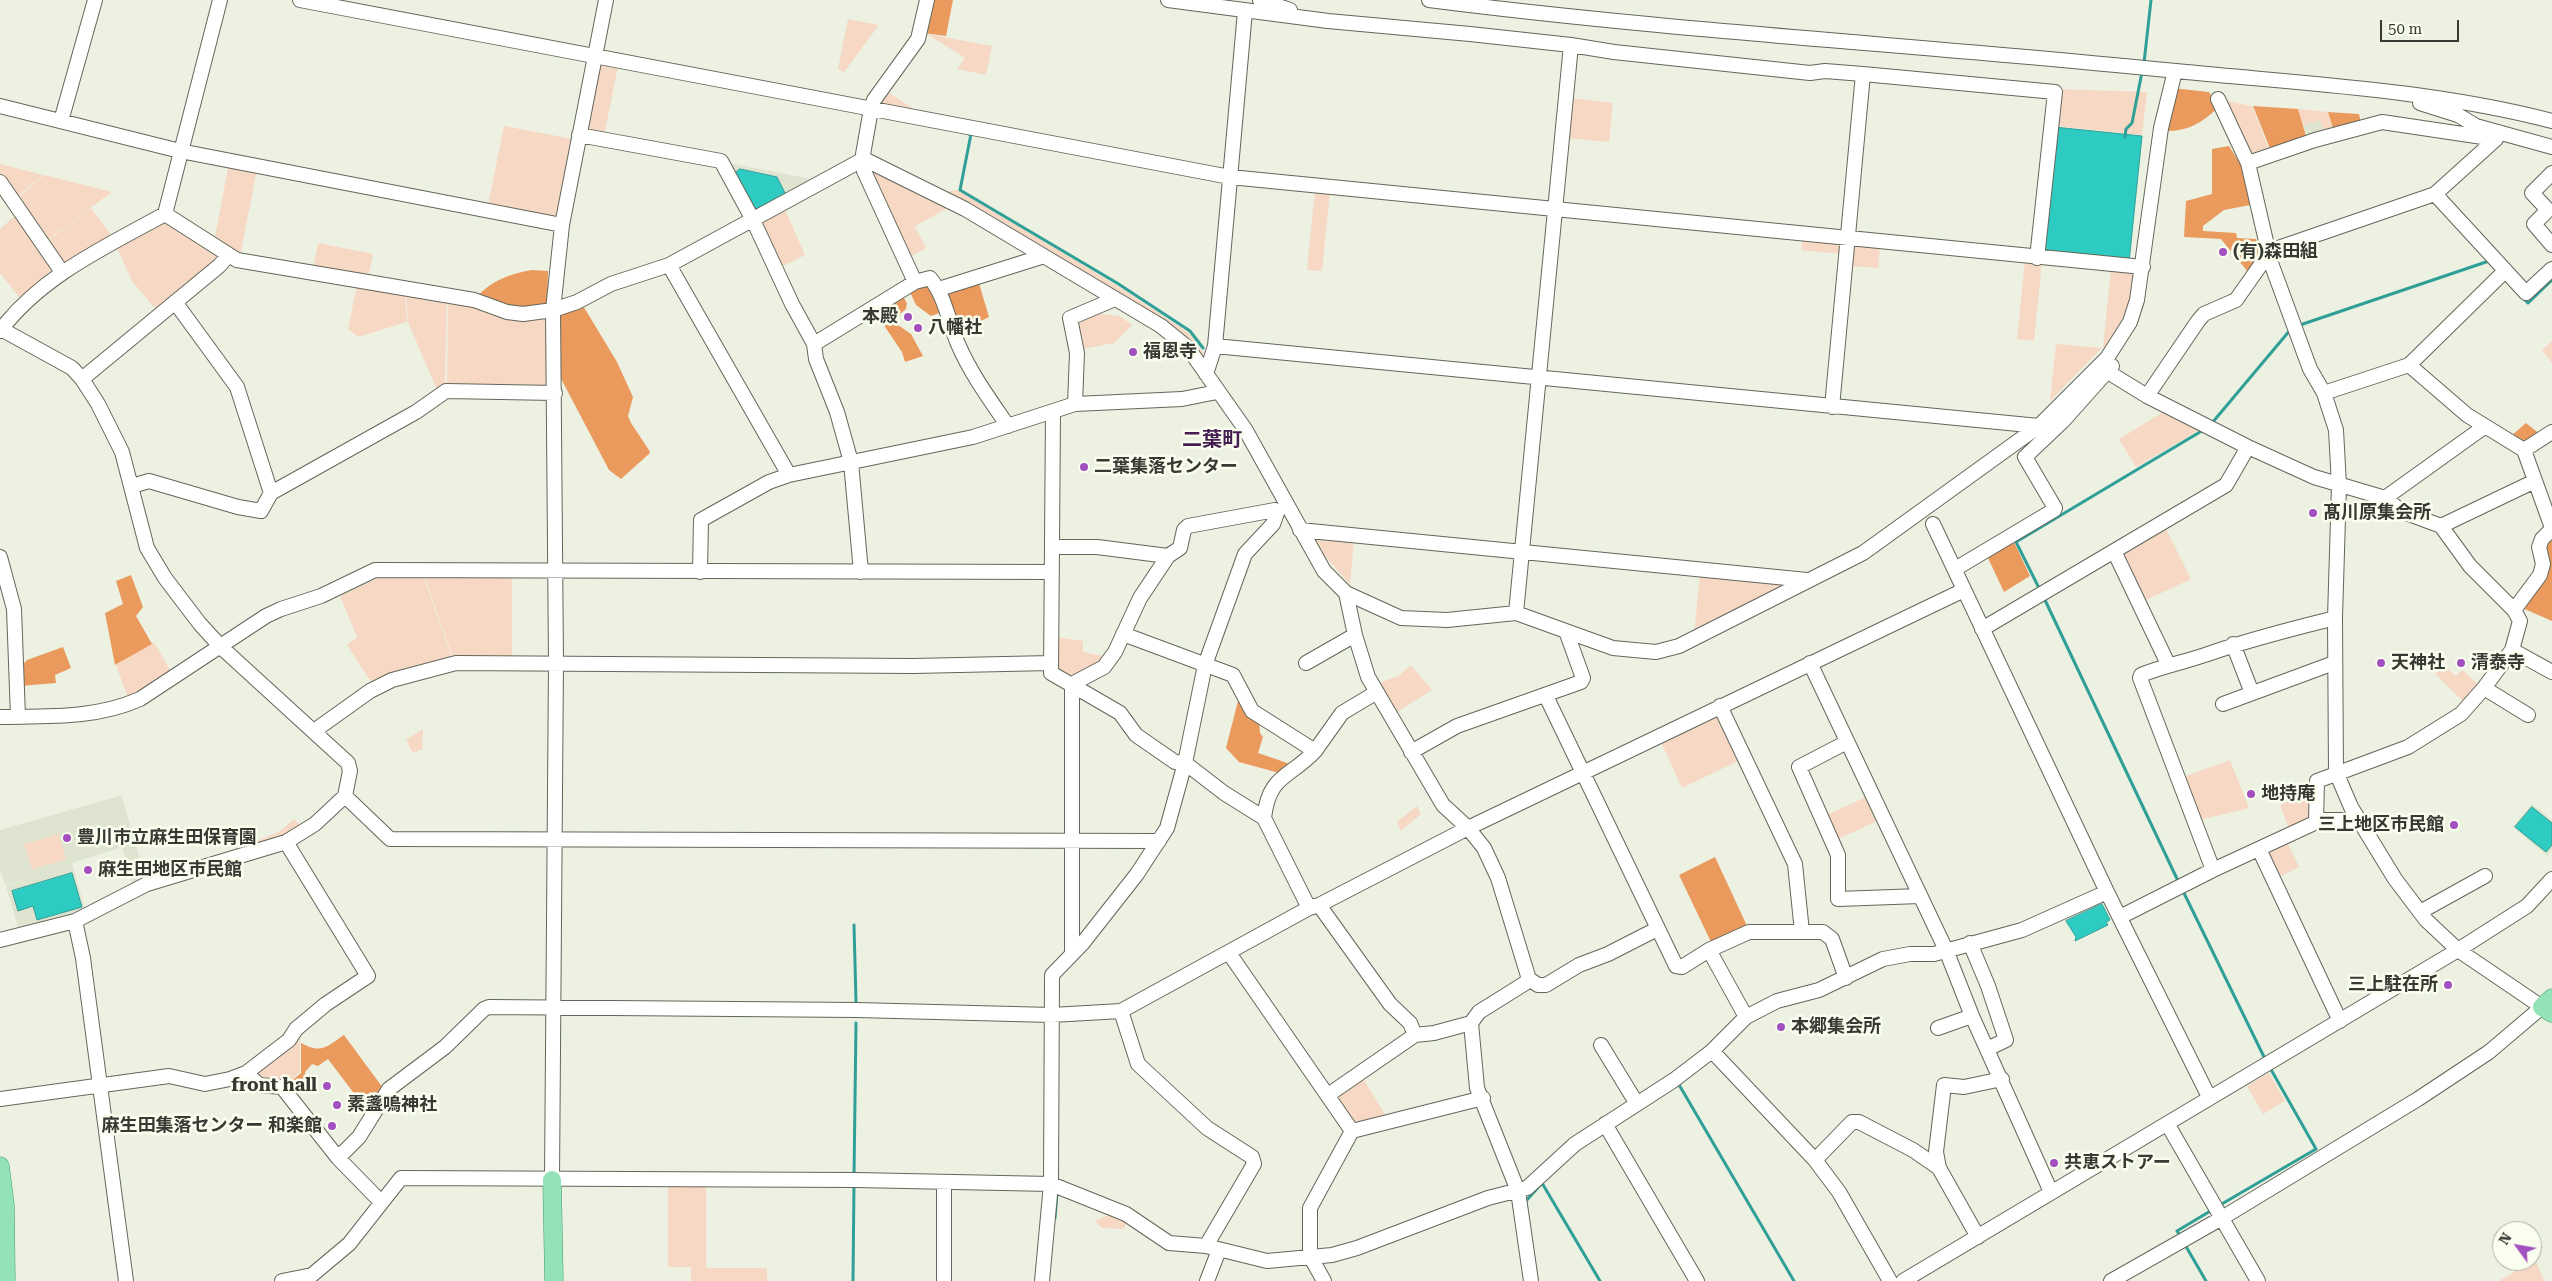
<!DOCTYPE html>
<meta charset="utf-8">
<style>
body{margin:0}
#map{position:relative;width:2552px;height:1281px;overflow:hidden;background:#ecf1e2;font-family:"Roboto Serif",serif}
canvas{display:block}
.north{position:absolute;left:2492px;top:1221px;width:50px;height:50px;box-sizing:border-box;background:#f9feef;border:1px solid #abafa4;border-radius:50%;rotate:302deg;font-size:14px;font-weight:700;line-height:20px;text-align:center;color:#373933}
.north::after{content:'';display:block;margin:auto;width:18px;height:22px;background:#a250c0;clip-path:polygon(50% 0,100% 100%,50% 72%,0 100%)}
.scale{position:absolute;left:2380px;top:20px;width:79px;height:22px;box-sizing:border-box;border:2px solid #373933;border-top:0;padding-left:6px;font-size:15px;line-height:18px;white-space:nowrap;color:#373933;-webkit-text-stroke:4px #f9feef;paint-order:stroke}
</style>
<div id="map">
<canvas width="2552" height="1281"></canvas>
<div class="north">N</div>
<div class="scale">50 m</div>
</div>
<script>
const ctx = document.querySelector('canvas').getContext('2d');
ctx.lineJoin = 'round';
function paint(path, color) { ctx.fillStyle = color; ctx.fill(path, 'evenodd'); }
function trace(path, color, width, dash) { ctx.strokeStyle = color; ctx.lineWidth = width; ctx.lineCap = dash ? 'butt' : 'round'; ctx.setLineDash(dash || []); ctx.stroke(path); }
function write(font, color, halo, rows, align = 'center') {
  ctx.font = font + ' "Roboto Serif","Noto Sans JP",serif'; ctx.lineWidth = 5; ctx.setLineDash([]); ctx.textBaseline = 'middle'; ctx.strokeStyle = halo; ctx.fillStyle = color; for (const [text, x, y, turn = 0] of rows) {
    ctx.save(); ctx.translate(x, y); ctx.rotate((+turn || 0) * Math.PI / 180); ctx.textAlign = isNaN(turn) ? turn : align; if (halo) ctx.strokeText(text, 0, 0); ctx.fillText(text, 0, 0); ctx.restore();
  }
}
const built = new Path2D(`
 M 2320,120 L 2324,133 L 2308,139 L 2303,125 Z
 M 729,163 L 816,180 L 753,214 Z
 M 119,796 L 122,797 L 146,881 L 133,887 L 122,847 L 72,863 L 85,910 L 71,917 L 19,931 L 6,886 L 26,879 L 5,885 L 0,870 L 0,830 Z
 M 2532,804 L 2552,820 L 2552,850 L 2547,856 L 2513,827 Z`);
const green = new Path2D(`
 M 848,19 L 879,25 L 844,72 L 838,69 Z
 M 927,34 L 992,46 L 986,75 L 957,69 L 965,58 Z
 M 598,62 L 618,66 L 604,136 L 584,133 Z
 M 2058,89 L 2147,92 L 2142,135 L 2054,126 Z
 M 886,91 L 923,115 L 876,106 Z
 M 1570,98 L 1613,103 L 1609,142 L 1566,138 Z
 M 2222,100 L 2252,106 L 2270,152 L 2250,159 Z
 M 2298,109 L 2328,112 L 2334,131 L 2324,133 L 2320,120 L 2303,125 Z
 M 504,126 L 573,139 L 558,219 L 488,205 Z
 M 229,163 L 257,169 L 240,257 L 214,242 Z
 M 0,164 L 43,175 L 16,198 L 0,174 Z
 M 871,167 L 950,207 L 915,226 L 926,248 L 908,258 L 868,172 Z
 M 44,175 L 112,192 L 46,241 L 17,199 Z
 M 958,190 L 1116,285 L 1189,333 L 1204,354 L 1201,357 L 935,193 Z
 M 1315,190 L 1330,192 L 1322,271 L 1307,270 Z
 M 784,207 L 805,255 L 781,267 L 758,221 Z
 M 91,208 L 114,239 L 64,267 L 46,242 Z
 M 16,215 L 57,272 L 23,302 L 0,273 L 0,229 Z
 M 168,220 L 217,254 L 217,261 L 158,312 L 132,281 L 116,246 Z
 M 1803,238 L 1844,242 L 1843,254 L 1801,250 Z
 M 318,243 L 373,254 L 368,278 L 313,269 Z
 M 1851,243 L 1880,246 L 1878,268 L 1849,266 Z
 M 2025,260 L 2042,261 L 2034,341 L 2017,339 Z
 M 2111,268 L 2131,270 L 2137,276 C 2129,303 2125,328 2103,348 Z
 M 357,285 L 405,293 L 407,322 L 358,337 L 348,329 Z
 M 406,293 L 447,299 L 445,386 L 437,390 L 408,322 Z
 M 448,299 L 534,318 L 548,319 L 548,388 L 447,386 Z
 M 1093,313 L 1120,316 L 1132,325 L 1114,343 L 1082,349 L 1077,319 Z
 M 2552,341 L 2552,363 L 2542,350 Z
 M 2056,344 L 2102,348 L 2050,401 Z
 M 2165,411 L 2201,429 L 2136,467 L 2119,439 Z
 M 2164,525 L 2191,579 L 2144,601 L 2120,551 Z
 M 1315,535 L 1354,539 L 1350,584 L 1315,545 Z
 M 1700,573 L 1796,582 L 1694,636 Z
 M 378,578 L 424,578 L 452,658 L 373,685 L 347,645 L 357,637 L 340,596 Z
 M 425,578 L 512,578 L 512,658 L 453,658 Z
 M 1056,637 L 1083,641 L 1083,652 L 1108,657 L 1073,679 C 1051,672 1057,657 1056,637 Z
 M 154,642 L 172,673 L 128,698 L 116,665 Z
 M 1411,665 L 1432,690 L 1394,714 L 1377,684 L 1398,676 Z
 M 2444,665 L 2456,676 L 2462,670 L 2478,684 L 2464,702 L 2435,674 Z
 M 1719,712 L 1742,759 L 1682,788 L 1660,740 Z
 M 423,729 L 422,749 L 413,753 L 406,740 Z
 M 2230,760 L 2249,808 L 2199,820 L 2183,777 Z
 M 2313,791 L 2314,818 L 2289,829 L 2280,805 Z
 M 1868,796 L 1879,820 L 1836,840 L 1825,816 Z
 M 1417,806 L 1421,814 L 1401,831 L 1397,822 Z
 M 294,819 L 301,826 L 283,837 L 245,849 L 244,847 L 280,831 Z
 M 59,834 L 66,860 L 32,869 L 24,844 Z
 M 2286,840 L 2299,867 L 2277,878 L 2267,849 Z
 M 300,1036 L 300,1072 L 284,1086 L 253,1076 Z
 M 2269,1073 L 2285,1101 L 2263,1114 L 2247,1086 Z
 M 1362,1077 L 1388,1119 L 1356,1126 L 1336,1099 L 1336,1095 Z
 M 668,1184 L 706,1184 L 706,1268 L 767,1268 L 767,1281 L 691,1281 L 691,1267 L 668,1267 Z
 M 1109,1215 L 1120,1216 L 1128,1221 L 1123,1229 L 1102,1228 L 1095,1221 Z
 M 2535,1259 L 2544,1281 L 2499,1281 Z`);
const forest = new Path2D(`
 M 931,0 L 953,0 L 946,36 L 924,33 Z
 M 2172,88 L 2209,92 L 2218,108 C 2200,124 2187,132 2163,131 Z
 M 2253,106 L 2298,109 L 2307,139 L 2271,151 Z
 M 2328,112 L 2359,114 L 2361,123 L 2334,131 Z
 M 2229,146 L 2241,165 L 2250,205 L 2224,210 L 2203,226 L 2203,231 L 2236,233 L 2237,238 L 2256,239 L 2262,251 L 2248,272 L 2221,239 L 2184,237 L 2186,201 L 2212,194 L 2212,149 Z
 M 532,270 L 548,271 L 547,308 L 523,311 L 477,297 C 492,280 510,274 532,270 Z
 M 978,280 L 989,317 L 957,333 L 943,291 Z
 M 924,286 L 930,286 L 942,312 L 931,316 L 916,305 L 910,292 Z
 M 900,297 L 904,298 L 907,303 L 906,309 L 895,318 L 895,323 L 911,334 L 923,356 L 905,362 L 902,352 L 875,312 Z
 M 582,304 L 617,362 L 633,397 L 628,416 L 631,423 L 649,450 L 650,453 L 621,479 L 609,470 L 557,371 L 559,312 Z
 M 2526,423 L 2541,435 L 2525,446 L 2511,436 Z
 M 2552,535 L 2552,621 L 2520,607 L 2540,580 L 2543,548 Z
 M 2013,540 L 2030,576 L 2004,592 L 1987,556 Z
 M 131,575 L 143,607 L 136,616 L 152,644 L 115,665 L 105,613 L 123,604 L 116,581 Z
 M 63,647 L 71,668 L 55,675 L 56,683 L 20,686 L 19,669 L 27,660 Z
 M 1239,697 L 1259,721 L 1260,733 L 1263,737 L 1258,753 L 1296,766 L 1283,774 L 1239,762 L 1226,748 Z
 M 1715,857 L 1748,928 L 1712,944 L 1679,875 Z
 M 344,1035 L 383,1088 L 368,1112 L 328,1059 L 318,1066 L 312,1064 L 305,1072 L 306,1079 L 297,1088 L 290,1082 L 301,1073 L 301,1043 C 322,1054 326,1047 344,1035 Z`);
const water = new Path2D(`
 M 2054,127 L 2142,136 L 2129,262 L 2042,253 Z
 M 740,169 L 777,177 L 786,195 L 754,211 L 734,174 Z
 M 2532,807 L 2552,823 L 2552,845 L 2546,852 L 2515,827 Z
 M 72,873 L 82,907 L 37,920 L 33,906 L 18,911 L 12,891 Z
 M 2102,904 L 2110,920 L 2106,922 L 2108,925 L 2075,941 L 2076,937 L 2066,921 Z`);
const stream = new Path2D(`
 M 2144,63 L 2151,0
 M 969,134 L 971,134 L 960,190 L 1117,283 L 1190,331 L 1203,348
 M 2125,137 L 2126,129 L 2132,123 L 2142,72
 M 2522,297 L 2528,303 L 2552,280
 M 2297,326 L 2489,261
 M 2212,423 L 2291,329
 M 2040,590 L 2016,542 L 2205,429
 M 2044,598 L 2179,883
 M 2182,889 L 2266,1061
 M 854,925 L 856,1002
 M 1678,1083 L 1794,1281
 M 854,1177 L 856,1023
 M 1526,1201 L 1542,1183 L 1600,1281
 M 2220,1205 L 2316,1149 L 2269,1066
 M 1055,1218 L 1057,1194
 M 2181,1237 L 2177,1231 L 2212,1210
 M 2184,1243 L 2206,1281
 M 853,1281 L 854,1184`);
const minor = new Path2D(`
 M 300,0 L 1230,177 L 2143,267
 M 1168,0 L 1328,21 L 1470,34 L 1571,45 L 1614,52 L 1810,73 L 1825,71 L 1863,74 L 2055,92 L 2037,258
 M 1260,0 L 1290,10
 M 1429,0 C 1680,32 1934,46 2186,72 C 2308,84 2433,90 2552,121
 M 2420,103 L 2458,115 L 2476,126 L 2552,147
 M 0,106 L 180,151 L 562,225
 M 61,121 L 95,0
 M 579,135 L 721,161 L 753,220 L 792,304 L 814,344 L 816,359 L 837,412 L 851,462 L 861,572
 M 2248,163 L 2315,140 L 2382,122 L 2496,139
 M 2552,173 L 2532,193 L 2548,210 L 2534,224 L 2552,245
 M 0,182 L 62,272
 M 2435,194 L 2526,293 L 2552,269
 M 165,214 L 237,260 L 474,300 L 507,312 L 523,314 L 553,310 L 577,302 L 611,284 L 669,265 L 862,160 L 868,161 L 965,209 L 1161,326 L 1188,348 L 1245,429 L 1324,571 L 1346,593 L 1401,618 L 1447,620 L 1516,613 L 1613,648 L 1656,652 L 1679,646 L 1863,553 L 2039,426 L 2107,358 L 2130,322 L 2137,300 L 2161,128 L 2175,71
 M 669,265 L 789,475
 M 915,282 L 930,278 C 945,296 949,323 958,344 C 971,374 990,400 1008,426
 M 939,289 L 1044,256
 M 175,302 L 237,387 L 271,493
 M 0,331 C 41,276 107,246 165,214 L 220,0
 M 814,344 L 915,282 L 864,171 L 862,160 L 871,109 L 874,100 L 918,39 L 927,0
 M 1215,346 L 2039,426
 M 2409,365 L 2467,415 L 2524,450 L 2552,528
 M 2108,372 L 2147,396 L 2248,447 L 2314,477 L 2385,498 L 2401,511 L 2441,526 L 2470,566 L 2514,610 L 2520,621 L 2512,650 L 2484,688 L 2461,714 L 2408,747 L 2317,781 L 2316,822
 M 1206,374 L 1215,346 L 1245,11
 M 82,379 L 219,266 L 228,256
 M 2324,393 L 2409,365 L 2505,271
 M 2147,396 L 2198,321 L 2204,314 L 2236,300 L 2269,253 L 2275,249 L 2435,194 L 2496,139
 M 1075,404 L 1077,353 L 1070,318 L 1115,299
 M 1832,407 L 1863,74
 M 1053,412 L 1051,673 L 1120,713 L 1136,735 L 1175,762 L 1185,763 L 1224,793 L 1264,818 L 1309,908
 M 2524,450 L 2552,432
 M 132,486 L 149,481 L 238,507 L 261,511 L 271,493 L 416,412 L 446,391 L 555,393
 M 2385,498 L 2484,427
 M 1933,524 L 2107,892 L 2209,1097
 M 2441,526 L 2535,481
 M 1300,530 L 1807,580
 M 2114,551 L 2168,664
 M 0,557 L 14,609 L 18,717
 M 1955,569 L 2054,510 L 2055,508 L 2025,457 L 2063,421 L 2112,366
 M 700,572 L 701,520 L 769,482 L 789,475 L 973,437 L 1075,404 L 1182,399 L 1217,392
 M 1346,593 L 1355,635 L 1368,677 L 1443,805 L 1468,828 L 1484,848 L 1498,878 L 1528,976 L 1527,982 L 1479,1012 L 1471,1023 L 1477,1088 L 1518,1191 L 1531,1281
 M 2514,610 L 2540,575 L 2543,564 L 2539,547 L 2542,539 L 2552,529
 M 1516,613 L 1571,45
 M 1982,629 L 2226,485 L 2248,447
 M 1123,634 L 1233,675 L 1252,711 L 1315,751 L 1342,713 L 1377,692
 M 2233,644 L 2252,693
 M 2512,650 L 2552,672
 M 1306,663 L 1355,635
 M 1810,663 L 1946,950 L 1972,1016 L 2051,1192
 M 1072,684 L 1072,954
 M 1072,684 L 1104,667 L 1115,652 L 1140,598 L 1168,556
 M 2484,688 L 2528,715
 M 1546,696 L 1676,966 L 1682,967 L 1709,950 L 1749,932 L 1823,932 L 1832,939 L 1846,978
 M 2223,704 L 2334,663
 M 1720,706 L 1795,864 L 1802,932
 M 0,717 C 47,716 95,719 140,699 L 266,616 L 281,609 L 321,596 L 375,570 L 1052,572
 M 314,731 L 370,691 L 392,680 L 456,663 L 913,666 L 1051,663
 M 1847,742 L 1799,767 L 1838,855 L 1838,899 L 1920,896
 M 1411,752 L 1457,726 L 1581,682 L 1583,678 L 1566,631
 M 345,796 L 390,839 L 1159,841
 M 1264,818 C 1269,774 1290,778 1315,751
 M 2259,849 L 2340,1021
 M 2213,870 L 2140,678 L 2141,675 C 2163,666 2185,662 2208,654 C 2250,639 2292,629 2335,618
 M 1319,905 L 1390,1004 L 1410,1023 L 1415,1035
 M 2420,912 L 2485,876
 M 2120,917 L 2213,870 L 2321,820 L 2360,820
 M 75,921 L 83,958 L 126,1281
 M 0,940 L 75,921 L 147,884 L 286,842 L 315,824 L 345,796 L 350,771 L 348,763 L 221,647 L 200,624 L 165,578 L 147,548 L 122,452 L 98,404 L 82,379 L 72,368 L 1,329
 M 1970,943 L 1988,986 L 2006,1040 L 1987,1049
 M 1709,950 L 1746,1017
 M 1229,953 L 1352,1131
 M 1529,979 L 1538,985 L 1546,985 L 1579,965 L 1608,954 L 1657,929
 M 1121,1011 L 1138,1064 L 1207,1128 L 1252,1157 L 1254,1164 L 1206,1246
 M 1938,1028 L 1972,1016
 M 1601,1045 L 1637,1104
 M 1712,1051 L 1815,1160 L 1839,1192 L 1890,1281
 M 246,1073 L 259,1085 L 282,1087 L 338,1158 L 381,1202
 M 1328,1095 L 1415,1035 L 1434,1033 L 1471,1023
 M 0,1099 L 169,1076 L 205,1084 L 230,1079 L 246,1073 L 289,1040 L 296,1029 L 326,1004 L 368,976 L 286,842
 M 1605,1124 L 1697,1281
 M 2168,1125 L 2258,1281
 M 338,1158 L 359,1137 L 389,1089 L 445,1047 L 484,1009 L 489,1007 L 857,1010 L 1052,1015 L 1121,1011 L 1309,908 L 1319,905 L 1468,828 L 1964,590
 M 1815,1160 L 1852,1122 L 1859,1122 L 1913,1150 L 1939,1168 L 1978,1237
 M 1939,1168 L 1936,1152 L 1944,1085 L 1964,1087 L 2002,1079
 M 552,1180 L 556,662 L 553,310 L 562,225 L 606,0
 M 282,1281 L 312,1275 L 349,1244 L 401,1178 L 856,1180 L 1051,1184 L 1126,1214 L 1169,1243 L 1206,1246 L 1267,1261 L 1332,1255 L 1357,1248 L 1488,1198 L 1527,1188 L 1575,1144 L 1674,1080 L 1712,1051 L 1746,1017 L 1777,1001 L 1819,990 L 1883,959 L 1910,954 L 1934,954 L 2022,930 L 2107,892
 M 944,1281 L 944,1182
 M 1042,1281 L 1051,1184 L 1052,975 L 1082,944 L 1137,874 L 1167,828 L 1185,763 L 1205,665 L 1245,554 L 1273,524 L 1277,513 L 1275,510 L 1188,526 L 1184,530 L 1180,548 L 1168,556 L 1097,547 L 1052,547
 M 1207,1281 L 1219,1250
 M 1324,1281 L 1310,1256 L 1310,1208 L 1352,1131 L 1483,1098
 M 1903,1281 L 2458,950 L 2527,906 L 2552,879
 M 2111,1281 L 2222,1218 L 2418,1099 L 2489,1052 L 2542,1007 L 2458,950 L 2426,920 L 2395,879 L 2351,807 L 2336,772 L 2335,618 L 2339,485 L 2336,430 L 2324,393 L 2310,369 L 2271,263 L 2248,163 L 2218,99`);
const major = new Path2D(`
 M 2552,998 L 2542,1007 L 2552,1013
 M 0,1166 L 5,1205 L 6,1281
 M 552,1180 L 554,1281`);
const markers = [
 [2223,252,5,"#a250c0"],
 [908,317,5,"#a250c0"],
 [918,328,5,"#a250c0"],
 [1133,352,5,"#a250c0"],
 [1084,467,5,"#a250c0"],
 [2313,513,5,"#a250c0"],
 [2381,663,5,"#a250c0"],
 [2461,663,5,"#a250c0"],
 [2251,794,5,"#a250c0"],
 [2454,825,5,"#a250c0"],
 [67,838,5,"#a250c0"],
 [88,870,5,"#a250c0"],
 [2448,985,5,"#a250c0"],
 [1781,1027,5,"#a250c0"],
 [327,1086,5,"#a250c0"],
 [337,1105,5,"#a250c0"],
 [332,1126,5,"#a250c0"],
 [2054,1163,5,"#a250c0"]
];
const poiNames = [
 ["(有)森田組",2233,252],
 ["本殿",898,317,"right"],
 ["八幡社",928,328],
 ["福恩寺",1143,352],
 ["二葉集落センター",1094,467],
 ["髙川原集会所",2323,513],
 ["天神社",2391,663],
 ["清泰寺",2471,663],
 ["地持庵",2261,794],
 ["三上地区市民館",2444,825,"right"],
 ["豊川市立麻生田保育園",77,838],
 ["麻生田地区市民館",98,870],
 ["三上駐在所",2438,985,"right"],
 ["本郷集会所",1791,1027],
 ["front hall",317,1086,"right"],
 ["素盞嗚神社",347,1105],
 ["麻生田集落センター 和楽館",322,1126,"right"],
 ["共恵ストアー",2064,1163]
];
const quarterNames = [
 ["二葉町",1212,440]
];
paint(built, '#dee4d0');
paint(green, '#f6d8c4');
paint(forest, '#eb9a5e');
paint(water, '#2dcbc2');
trace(water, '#309f97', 1);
trace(stream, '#309f97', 3);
trace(minor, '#62675a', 16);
trace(major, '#459a6a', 19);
trace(minor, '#fff', 14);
trace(major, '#94e2b8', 18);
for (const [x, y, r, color] of markers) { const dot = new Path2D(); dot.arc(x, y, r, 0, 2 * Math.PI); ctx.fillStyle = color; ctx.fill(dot); trace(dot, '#f9feef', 2); }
write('bold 18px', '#373933', '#f9feef', poiNames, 'left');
write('bold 20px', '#441c52', '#f9feef', quarterNames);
</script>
